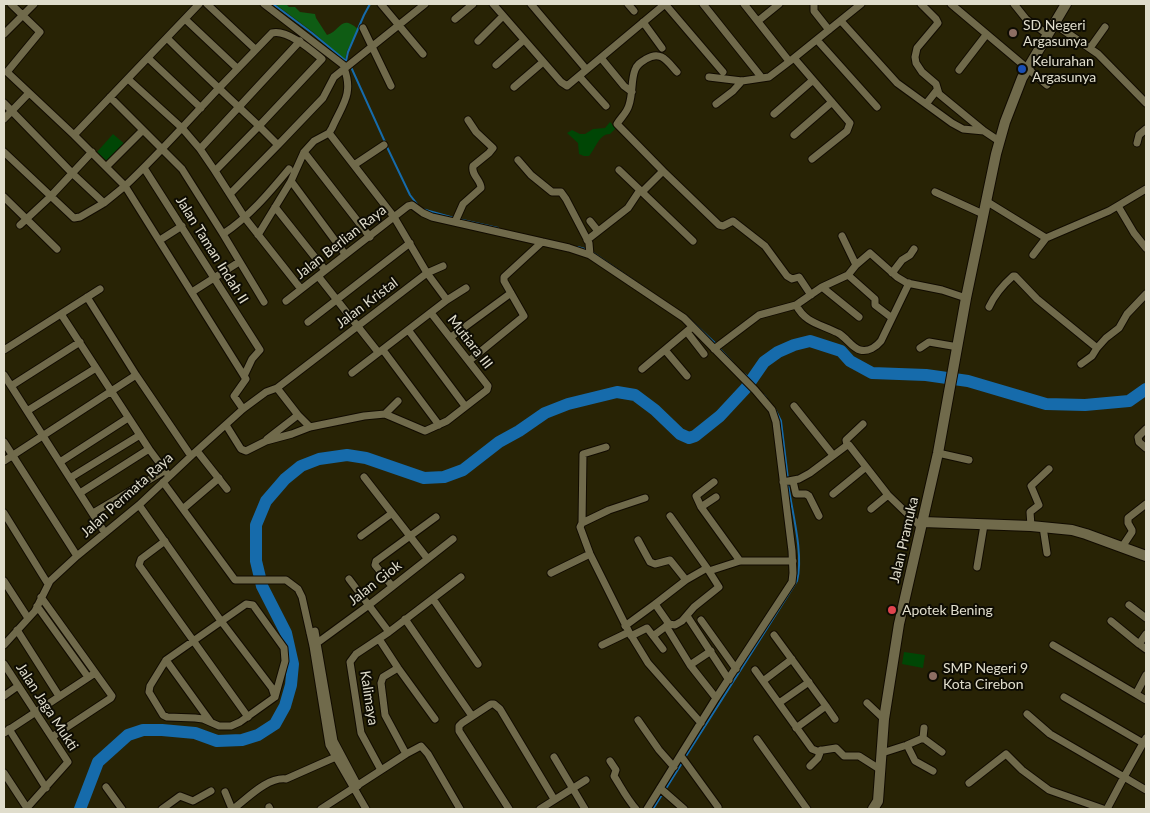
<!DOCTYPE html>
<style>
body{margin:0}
#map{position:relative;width:1150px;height:813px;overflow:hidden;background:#282305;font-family:Lato,sans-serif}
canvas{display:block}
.frame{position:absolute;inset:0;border:5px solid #e0ddcc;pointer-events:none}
</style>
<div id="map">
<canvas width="1150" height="813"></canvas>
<div class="frame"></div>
</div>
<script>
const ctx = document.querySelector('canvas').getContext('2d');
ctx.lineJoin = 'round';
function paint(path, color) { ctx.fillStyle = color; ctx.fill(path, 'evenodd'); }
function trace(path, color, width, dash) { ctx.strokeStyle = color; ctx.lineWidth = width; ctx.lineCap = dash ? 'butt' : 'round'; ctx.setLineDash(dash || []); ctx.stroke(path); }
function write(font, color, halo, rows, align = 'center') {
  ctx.font = font + ' Lato,sans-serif'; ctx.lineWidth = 4; ctx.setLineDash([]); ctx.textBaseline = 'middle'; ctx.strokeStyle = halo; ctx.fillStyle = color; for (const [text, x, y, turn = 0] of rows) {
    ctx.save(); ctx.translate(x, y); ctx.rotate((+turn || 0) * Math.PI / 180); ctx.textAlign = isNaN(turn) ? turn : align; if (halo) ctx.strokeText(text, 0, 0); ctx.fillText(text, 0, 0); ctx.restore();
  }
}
const green = new Path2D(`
 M 610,122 L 616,128 L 610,134 C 599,134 596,148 589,156 L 584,156 L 579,154 L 578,143 L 567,133 L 572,130 L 580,134 L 585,134 L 593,129 L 605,128 Z
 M 113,134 L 127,146 L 111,165 L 97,152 Z
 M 904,652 L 925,655 L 923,668 L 902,664 Z`);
const forest = new Path2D(`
 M 275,4 L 286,4 L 289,7 L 295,7 L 300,12 L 315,14 L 316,18 L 327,35 C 342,30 340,14 358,29 L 347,51 L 345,60 L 313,32 Z`);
const stream = new Path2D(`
 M 273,4 L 312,33 L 346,61
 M 348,63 L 346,61 L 348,52 L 364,15 L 370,4
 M 351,67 L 385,142
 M 387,147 L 410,195 L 417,204
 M 422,209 L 454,218
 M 458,219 L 498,228
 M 578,247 L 588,250
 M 592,252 L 652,293
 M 685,315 L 716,344
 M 719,348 L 733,363
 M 743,373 L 752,380 L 755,386
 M 764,395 L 770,403
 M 775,409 L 781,421 L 788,479
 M 686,756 L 797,581 C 804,555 792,511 788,484
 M 665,790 L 682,763
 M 653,809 L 663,793`);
const river = new Path2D(`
 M 80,809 L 98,762 L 128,735 L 143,730 L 162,730 L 195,733 L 217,741 L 242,740 L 258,735 L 275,724 L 285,706 L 291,685 L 293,664 L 286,633 L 262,586 L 256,561 L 256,525 L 266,501 L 285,479 L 301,466 L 319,459 L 347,455 L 366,458 L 424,478 L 444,477 L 463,470 L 499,442 L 519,431 L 545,413 L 568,404 L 617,392 L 635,395 L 655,410 L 680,434 L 689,438 L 695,436 L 720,416 L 746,388 L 764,362 L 778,352 L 794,345 L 810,341 L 841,351 L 850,361 L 872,373 L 926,375 L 968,381 L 1046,404 L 1085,405 L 1129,401 L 1146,389`);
const street = new Path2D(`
 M 11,4 L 40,32 L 7,72 L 74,135
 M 207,4 L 255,49
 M 264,4 L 346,67
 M 381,4 L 423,54
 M 493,4 L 561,82 L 567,86 L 665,4
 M 531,4 L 586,69
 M 628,4 L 634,11
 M 665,4 L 723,72
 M 703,4 L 762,78 L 769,77 L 794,58 L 861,4
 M 744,4 L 789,61
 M 814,4 L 814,11 L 829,30
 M 921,4 L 936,19 L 938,23 L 917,48 L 915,57 L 916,63 L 922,72 L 936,84 L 939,94 L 984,131
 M 951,4 L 1047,85
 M 1014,4 L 1026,19 L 1047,34
 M 185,19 L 237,68
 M 455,19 L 473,4
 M 758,21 L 779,4
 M 841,21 L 897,83 L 952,123 L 963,129 L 984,131 L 999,141
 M 643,22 L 662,48
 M 1053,23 L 1098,54 L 1146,103
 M 363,28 L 391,86
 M 4,34 L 34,4
 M 167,38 C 197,68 228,97 259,126 L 322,59 C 311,50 287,29 272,33 L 220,87 L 219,88 C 188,121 158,155 125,186 L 244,376 L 246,379 L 234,396 L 243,409
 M 817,40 L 877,107
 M 478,41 L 503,16
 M 1090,48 L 1105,27
 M 148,58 L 201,108
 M 601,58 L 624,86 L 632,92
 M 794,58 L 850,123 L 847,131 L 812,159
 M 496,65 L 524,40
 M 959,70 L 986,35
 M 677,72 C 667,61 661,50 646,59 C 641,62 637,64 635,70 C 631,80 633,93 629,105 C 627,113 621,117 617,124 L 663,171 L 642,192 L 693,241
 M 579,76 L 606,106
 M 709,77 L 742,81 L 762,78
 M 128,79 L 182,128 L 200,149 L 300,41
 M 514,87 L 543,62
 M 110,97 L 182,169 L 223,234 C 249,217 269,193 289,169
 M 4,103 L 73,174 L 104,203 L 80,217 L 74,218 L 4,152
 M 716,104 L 733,91 L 742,81
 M 926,104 L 937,90
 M 774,114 L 813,80
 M 4,119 L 29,93
 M 329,133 L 394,217 L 427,273 L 447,300
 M 794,135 L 832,102
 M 1137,143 L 1139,135 L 1146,129
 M 200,149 L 215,171
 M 304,152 L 370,237
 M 518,160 L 531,175 L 552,192 L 561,192 L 566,199 L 589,243 L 590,255
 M 354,165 L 384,145
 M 106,167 L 143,130
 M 144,168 L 260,350 L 252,359 L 244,376
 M 619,170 L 642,192
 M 663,171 L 719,225 L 723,226 L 733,221 L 765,246 L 787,276 L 792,279 L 799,277 L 811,295
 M 291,181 L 345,254
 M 935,192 L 983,214
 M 230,194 L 278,145
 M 4,197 L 57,249
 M 986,201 L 1046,238 L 1109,211 L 1146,189
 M 104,203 L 125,186 L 74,135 L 199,4
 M 1118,206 L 1134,233 L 1146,248
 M 275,207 L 325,270
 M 590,221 L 598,231
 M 455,222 L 463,204 L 481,188 C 481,180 471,175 473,166 L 489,153 L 493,148 L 476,132 L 468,120
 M 20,225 L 50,197 L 92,152
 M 223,234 L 264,302
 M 258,235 L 291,181 L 304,152 L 314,141 L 329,133 L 332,128 C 342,105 354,94 344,68
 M 842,236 L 856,265
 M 160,240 L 182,226
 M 587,240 L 628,208 L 640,190
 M 1033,255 L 1046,238
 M 892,273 L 902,260 L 910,255 L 914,249
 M 848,275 L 875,299 L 875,305 L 892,318
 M 318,276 L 378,352
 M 822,287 L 859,317
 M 301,289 L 245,218 L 215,171 L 259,126 L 278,145 L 323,98 L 334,77 L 425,4
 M 192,292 L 239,262
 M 87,297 L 136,375 L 191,456
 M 286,301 L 408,206 L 412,205 L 423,213 L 432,217 L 569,248 L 590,255 L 684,318 L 755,390 L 772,410 L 776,422 L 792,551 L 793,573 L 792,582 L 716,698 L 647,809
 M 796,305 C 806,324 821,324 838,333 C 846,337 852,348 860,350 C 868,352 876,347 881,341 L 909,283
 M 989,307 C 994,296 1004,284 1013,276 L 1015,276 L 1037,299 L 1097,348 L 1106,338 L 1119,328 L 1127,314 L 1146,294
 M 61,314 L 149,449 L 169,476
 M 308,322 L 410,243
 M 409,331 L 465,406
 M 687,332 L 704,354
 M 451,337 L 511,293
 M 920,348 L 929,342 L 958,347
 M 714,349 L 759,315 L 796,305 L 822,287 L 848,275 L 856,265 L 870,253 L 897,277 L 907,283 L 942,290 L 966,298
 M 4,350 L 100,289
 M 383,350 L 439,425
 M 665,350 L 687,376
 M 469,361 L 524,316 L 504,281 L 504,277 L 542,242
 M 1081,364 L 1092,356 L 1097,348
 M 642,369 L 692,327
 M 352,373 L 447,300 L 466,288
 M 4,375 L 105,533
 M 11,386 L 80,342
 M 277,388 L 298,415 L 310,427
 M 794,406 L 833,455
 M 27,411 L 96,368
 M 385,414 L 398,401
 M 226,425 L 241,449 L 246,451 L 266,441 L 292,434 L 310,427 L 364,416 L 385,414 L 425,431 L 447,421 L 487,390 L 488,386 L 431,313
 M 1146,429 L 1138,437 L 1139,442 L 1146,448
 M 267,439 L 298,415
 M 4,442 L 77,556
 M 847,445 L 846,440 L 863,424
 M 197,451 L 227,489
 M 938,453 L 969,460
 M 4,461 L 136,375
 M 60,462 L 128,418
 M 364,477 L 427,558
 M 70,478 L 140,435
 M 793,481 L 796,494 L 806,494 L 809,496 L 819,516
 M 163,482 L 235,580 L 286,580 L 298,589 L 302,597 L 313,646 L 329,745 L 366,809
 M 714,482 L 696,496 L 701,507 L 740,561
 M 783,482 L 799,479 L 810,473 L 846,446 L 849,445 L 888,495 L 921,527
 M 80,493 L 149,449
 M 833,494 L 866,467
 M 645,498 L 609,510 L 582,523 L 580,527 L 590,554 L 629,632 L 648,663 L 701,723
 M 139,505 L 221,621 L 272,688 L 275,697
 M 701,507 L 716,497
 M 184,508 L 219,478
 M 871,509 L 888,495
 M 4,513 L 48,584
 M 93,513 L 164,471
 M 582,523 L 583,454 L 606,447
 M 1031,526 L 1030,512 L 1039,505 L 1031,486 L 1049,469
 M 1043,527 L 1047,553
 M 361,536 L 391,514
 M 638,540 L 650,562 L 655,564 L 670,560 L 686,580
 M 165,541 L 141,559 L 139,565 L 248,717
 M 1122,547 L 1132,532 L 1132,530 L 1128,523 L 1128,518 L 1146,504
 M 977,567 L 984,525
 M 709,571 L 740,561 L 793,561
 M 551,573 L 590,554
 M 349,579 L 389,632 L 356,654 L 350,662 L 361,733 L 381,770
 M 4,581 L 28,618
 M 392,586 L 375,565 L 376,561 L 436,517
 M 41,597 L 112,696 L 111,698 L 52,737
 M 433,599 L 478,664
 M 246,604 L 253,605 L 284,648 L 285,661 L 275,697 L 240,722 L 231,726 L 219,726 L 203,719 L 195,718 L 167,717 L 163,715 L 149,692 L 150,686 L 166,660 Z
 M 1129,605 L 1146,618
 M 37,606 L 88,677
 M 687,616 L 729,680
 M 405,619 L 472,716
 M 701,620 L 736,669
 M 1111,621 L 1139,644
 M 669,624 L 675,625 L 682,621 L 694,607 L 719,587 L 707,568 L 670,516
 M 625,626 L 655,604
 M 666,626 L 690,665 L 716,698
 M 17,630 L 59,696
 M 389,632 L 461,577
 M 310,633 L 315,631 L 317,643 L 334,741 L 358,786
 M 1146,634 L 1139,644 L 1146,649
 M 774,635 L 826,706 L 796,728
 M 631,636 L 647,628 L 663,649
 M 653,636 L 669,624 L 655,604 L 686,580 L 707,568
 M 379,639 L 398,668 L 435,719
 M 4,645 L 35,611 L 50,581 L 77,556 L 139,505 L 191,456 L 243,409 L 266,392 L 277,388 L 427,273 L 443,266
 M 602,645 L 629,632
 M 1053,645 L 1136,694
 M 313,646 L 369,605 L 453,539
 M 166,660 L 210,721
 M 4,664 L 68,762 L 26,809
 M 690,665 L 711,651
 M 398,668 L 383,677 L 381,683 L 385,715 L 406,754
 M 755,670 L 812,749 L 817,751 L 836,748 L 844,756 L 859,756 L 881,770
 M 1146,675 L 1136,694 L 1146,700
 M 763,681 L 792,659
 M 4,696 L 18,686
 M 1064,697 L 1143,743
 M 779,703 L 809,682
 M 867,703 L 884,719
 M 826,706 L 835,719
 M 1027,714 L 1050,734 L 1124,777 L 1107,809
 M 638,720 L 659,750 L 674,767
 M 9,729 L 46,788
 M 4,733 L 95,673
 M 923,738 L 924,728
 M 1146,738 L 1124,777 L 1146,790
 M 757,739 L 807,809
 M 907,745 L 915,761 L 933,771
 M 882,753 L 907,745 L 923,738 L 942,752
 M 681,756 L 718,807
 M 554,757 L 585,809
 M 610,761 L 616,770 L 614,776 C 621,787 627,799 636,809
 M 810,766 L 818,758 L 821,750
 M 4,773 L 27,808
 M 969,783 L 1006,754 L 1022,770 L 1049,790 L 1103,809
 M 106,787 L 122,809
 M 660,788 L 684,809
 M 225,792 L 232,809
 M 269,807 L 270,809
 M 162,809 L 180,796 L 193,801 L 211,791
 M 233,809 C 248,798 267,777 286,779 L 338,756
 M 321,809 L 406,754 L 421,746 L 428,754 L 460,809
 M 509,809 L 459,731 L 459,726 L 462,723 L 491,704 L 494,704 L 500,709 L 554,799
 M 540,809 L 586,780`);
const secondary = new Path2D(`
 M 923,522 L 1031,526 L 1072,530 L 1086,534 L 1146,556
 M 873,809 L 878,801 L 884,719 L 899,624 L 938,453 L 966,298 L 996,154 L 1005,122 L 1022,78 L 1066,4`);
const markers = [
 [1013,33,5,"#8d6e63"],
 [1022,69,5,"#1a4fb4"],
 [892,610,5,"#e0444e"],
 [933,676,5,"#8d6e63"]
];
const poiNames = [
 ["SD Negeri",1023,25],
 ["Argasunya",1023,41],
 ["Kelurahan",1032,61],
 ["Argasunya",1032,77],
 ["Apotek Bening",902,610],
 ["SMP Negeri 9",943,668],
 ["Kota Cirebon",943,684]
];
const streetNames = [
 ["Jalan Berlian Raya",341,242,-38],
 ["Jalan Taman Indah II",212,250,58],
 ["Jalan Kristal",367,303,-37],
 ["Mutiara III",470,342,52],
 ["Jalan Permata Raya",127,495,-42],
 ["Jalan Pramuka",904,540,-77],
 ["Jalan Giok",375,583,-38],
 ["Kalimaya",369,698,81],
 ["Jalan Jaga Mukti",47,707,57]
];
paint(green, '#004605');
paint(forest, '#0f5c14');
trace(stream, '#166bab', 2);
trace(river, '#166bab', 12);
trace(street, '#110b00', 9);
trace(secondary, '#110b00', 12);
trace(street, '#706a4b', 7);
trace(secondary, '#706a4b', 10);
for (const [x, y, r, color] of markers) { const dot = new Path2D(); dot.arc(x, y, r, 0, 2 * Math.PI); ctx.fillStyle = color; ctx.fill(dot); trace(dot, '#0e0c03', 2); }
write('14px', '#e0ddcc', '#0e0c03', poiNames, 'left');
write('14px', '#e0ddcc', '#0e0c03', streetNames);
</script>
